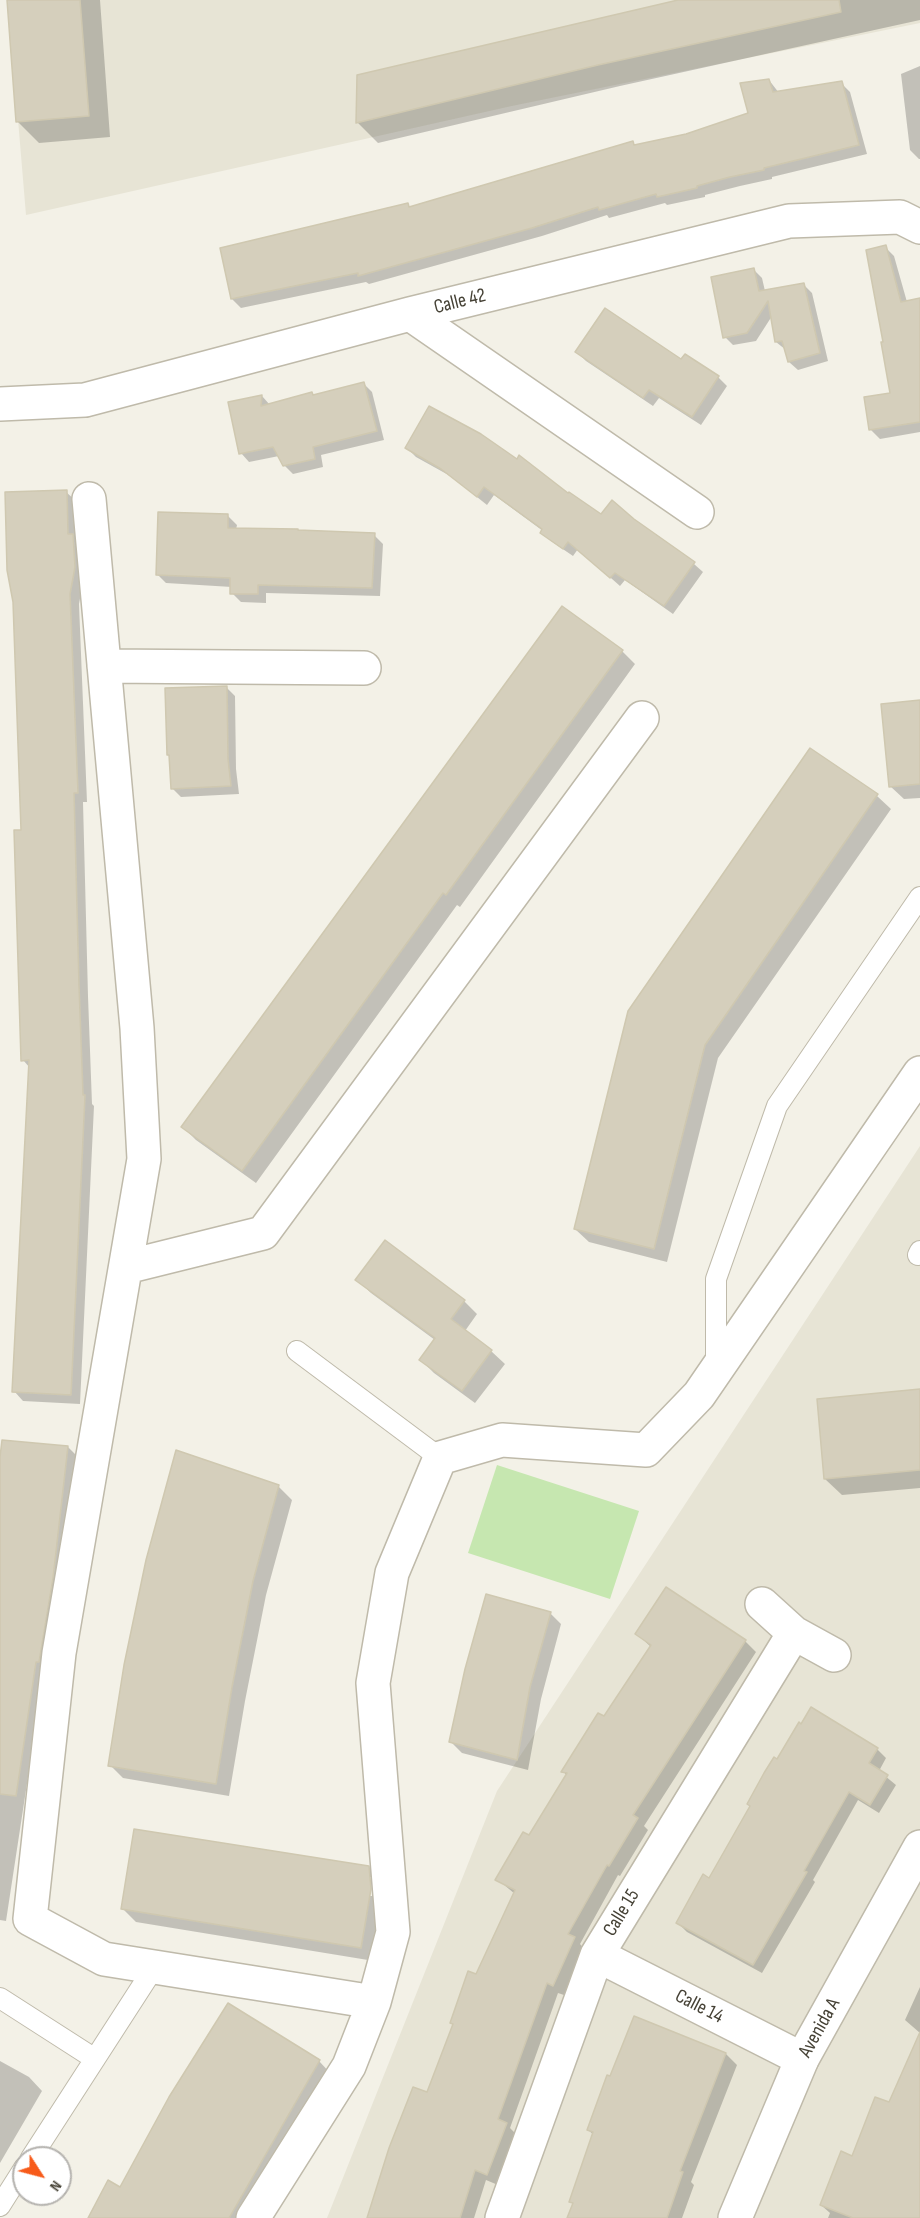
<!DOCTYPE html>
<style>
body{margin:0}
#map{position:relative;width:920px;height:2218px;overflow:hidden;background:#f3f1e7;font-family:"Sofia Sans Condensed",sans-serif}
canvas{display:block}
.north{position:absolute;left:12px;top:2146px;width:60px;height:60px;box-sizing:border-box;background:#fff;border:2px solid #b5b3af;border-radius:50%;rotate:126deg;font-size:16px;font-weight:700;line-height:24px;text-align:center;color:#464236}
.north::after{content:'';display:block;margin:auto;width:21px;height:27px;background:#f75b1a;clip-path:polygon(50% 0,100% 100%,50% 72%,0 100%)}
</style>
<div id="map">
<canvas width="920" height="2218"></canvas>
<div class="north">N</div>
</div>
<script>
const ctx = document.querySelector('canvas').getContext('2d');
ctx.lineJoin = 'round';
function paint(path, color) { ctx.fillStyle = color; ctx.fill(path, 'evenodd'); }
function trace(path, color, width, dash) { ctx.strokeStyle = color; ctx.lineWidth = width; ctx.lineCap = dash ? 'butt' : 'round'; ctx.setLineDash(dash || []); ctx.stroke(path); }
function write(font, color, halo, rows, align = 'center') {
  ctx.font = font + ' "Sofia Sans Condensed",sans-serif'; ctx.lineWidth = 4.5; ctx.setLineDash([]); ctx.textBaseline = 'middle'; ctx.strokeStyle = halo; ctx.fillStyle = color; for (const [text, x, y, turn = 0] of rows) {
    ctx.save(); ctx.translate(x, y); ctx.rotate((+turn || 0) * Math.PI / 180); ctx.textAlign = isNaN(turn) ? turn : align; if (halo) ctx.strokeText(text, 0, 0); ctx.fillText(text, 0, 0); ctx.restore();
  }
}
const residential = new Path2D(`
 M 8,0 L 920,0 L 920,23 L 512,106 L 26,215 Z
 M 920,1146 L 920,2218 L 327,2218 L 497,1791 Z`);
const green = new Path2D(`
 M 497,1465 L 639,1511 L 610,1599 L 468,1553 Z`);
const shadow = new Path2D(`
 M 8,0 L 100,0 L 110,137 L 39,143 L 17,121 Z
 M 684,0 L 920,0 L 920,20 L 620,86 L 378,143 L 357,122 Z
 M 920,66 L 920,159 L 919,159 L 910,150 L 901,74 Z
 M 769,80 L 779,93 L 841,83 L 850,92 L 867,154 L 772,177 L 772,179 L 740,186 L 705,195 L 705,197 L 667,205 L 665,203 L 609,218 L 607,215 L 542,236 L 369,284 L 366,282 L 241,308 L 232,299 L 407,205 L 411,208 L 632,143 L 635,146 L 686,135 L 750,114 Z
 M 885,247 L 894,256 L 907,302 L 920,300 L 920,432 L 880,439 L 871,430 L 891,395 L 885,343 Z
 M 754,270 L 762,278 L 765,291 L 803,284 L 812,293 L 828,361 L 798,370 L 789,362 L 786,350 L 776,342 L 772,316 L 756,341 L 733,345 L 725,337 Z
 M 577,352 L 682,361 L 718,377 L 727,386 L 701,425 L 659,398 L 653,406 L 586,361 Z
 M 364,384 L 372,392 L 384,440 L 321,455 L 323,467 L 293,474 L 284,465 L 279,456 L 249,462 L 241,453 L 262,396 L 270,405 L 311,393 L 314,396 Z
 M 407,448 L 569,495 L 601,516 L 633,520 L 694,564 L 703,572 L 673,614 L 625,580 L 620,586 L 578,549 L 573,556 L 551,541 L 542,532 L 543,531 L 494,495 L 487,505 L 452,477 L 416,457 Z
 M 66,492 L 76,501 L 84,577 L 79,604 L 87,802 L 83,802 L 88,996 L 92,1104 L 94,1106 L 80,1404 L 23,1401 L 14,1391 L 30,1068 L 23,1060 L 23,831 Z
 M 228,516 L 237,525 L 236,530 L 374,535 L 383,544 L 380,596 L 266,593 L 266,603 L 241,602 L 232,593 L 232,587 L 166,583 L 157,574 Z
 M 622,651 L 635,664 L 460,907 L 457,905 L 256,1183 L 196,1140 L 183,1127 Z
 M 226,687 L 235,696 L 236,769 L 239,794 L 181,797 L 172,788 L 171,757 L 168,754 Z
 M 920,701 L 920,798 L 904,799 L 890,786 Z
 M 811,750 L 877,796 L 891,809 L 718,1058 L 667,1262 L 589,1242 L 575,1229 Z
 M 357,1280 L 464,1301 L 477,1314 L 465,1331 L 491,1351 L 505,1364 L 475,1403 L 434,1373 L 421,1360 L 435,1340 L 371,1293 Z
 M 920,1391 L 920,1488 L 842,1495 L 825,1479 Z
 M 68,1447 L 77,1456 L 6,1921 L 0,1920 L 0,1471 Z
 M 177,1452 L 279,1487 L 292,1500 L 266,1595 L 245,1701 L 229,1796 L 123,1778 L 110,1765 Z
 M 550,1613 L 561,1624 L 541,1699 L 528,1770 L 462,1753 L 451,1742 Z
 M 637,1634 L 745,1641 L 756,1652 L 644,1826 L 648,1830 L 620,1876 L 618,1875 L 580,1944 L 585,1950 L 564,1995 L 558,1993 L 510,2128 L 517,2135 L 498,2185 L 486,2180 L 474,2218 L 368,2218 L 428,2094 L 454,2025 L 452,2023 L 477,1976 L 515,1894 L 497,1879 L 529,1837 L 567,1776 L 563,1771 L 604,1718 L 651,1647 Z
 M 877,1749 L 886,1758 L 879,1771 L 896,1785 L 879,1813 L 858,1800 L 813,1880 L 815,1882 L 762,1973 L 687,1932 L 678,1923 L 710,1880 L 778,1761 Z
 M 368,1868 L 382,1881 L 374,1961 L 136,1922 L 123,1909 ZM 368,1877 L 371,1877 L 373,1896 L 370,1896 Z
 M 920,1987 L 920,2033 L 905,2020 Z
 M 920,2036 L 920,2218 L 828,2218 L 830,2213 L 821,2205 L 890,2104 Z
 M 726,2054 L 737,2065 L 691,2182 L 694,2185 L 682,2218 L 569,2218 L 574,2205 L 571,2202 L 594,2135 L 588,2130 Z
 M 0,2061 L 29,2077 L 42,2091 L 0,2163 Z
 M 319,2061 L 332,2075 L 249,2218 L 90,2218 L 121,2189 Z`);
const building = new Path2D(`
 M 7,0 L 80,0 L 89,116 L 16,122 Z
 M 678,0 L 839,0 L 841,12 L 598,65 L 356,123 L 357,75 Z
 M 769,79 L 773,92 L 842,81 L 859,145 L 764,168 L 764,170 L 730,177 L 697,186 L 697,188 L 657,197 L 656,194 L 599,210 L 598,207 L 532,228 L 358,276 L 358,273 L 231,299 L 220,248 L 408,203 L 409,207 L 633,141 L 634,145 L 686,134 L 748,113 L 740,83 Z
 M 886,245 L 901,302 L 920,298 L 920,422 L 869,430 L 864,397 L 890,393 L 881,342 L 883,342 L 866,250 Z
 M 754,268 L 759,291 L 804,283 L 820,353 L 788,362 L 782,341 L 775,342 L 768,301 L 747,333 L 723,338 L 711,277 Z
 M 605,308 L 681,359 L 685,354 L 719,376 L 692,417 L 649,390 L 643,398 L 575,352 Z
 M 364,382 L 377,431 L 313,447 L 315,459 L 283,466 L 273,447 L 239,454 L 228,402 L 262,395 L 261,406 L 312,392 L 313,395 Z
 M 429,406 L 481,434 L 517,459 L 519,455 L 568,493 L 569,492 L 601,514 L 612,500 L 634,519 L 695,562 L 664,606 L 615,573 L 610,578 L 568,542 L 563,549 L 540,533 L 542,529 L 484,487 L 477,497 L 441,469 L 405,448 Z
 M 67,490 L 68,534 L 73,534 L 75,567 L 70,594 L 78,793 L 74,793 L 79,986 L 83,1095 L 85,1095 L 71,1395 L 12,1392 L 29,1060 L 21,1061 L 14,830 L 21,830 L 13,602 L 7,570 L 5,492 Z
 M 158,512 L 228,514 L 228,528 L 298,529 L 298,530 L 375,533 L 372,588 L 258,585 L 258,594 L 230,594 L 230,578 L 156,575 Z
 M 562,606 L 623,650 L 446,895 L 443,893 L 242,1171 L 181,1127 Z
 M 227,686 L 228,759 L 231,786 L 171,789 L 169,755 L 167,755 L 165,688 Z
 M 920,700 L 920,784 L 889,787 L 881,704 Z
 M 810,748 L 878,794 L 705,1045 L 654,1249 L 574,1229 L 628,1011 Z
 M 385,1240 L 465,1300 L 451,1319 L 492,1350 L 462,1391 L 419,1360 L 435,1338 L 355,1280 Z
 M 920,1389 L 920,1470 L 824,1479 L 817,1399 Z
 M 2,1440 L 68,1446 L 53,1578 L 39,1662 L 36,1662 L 16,1796 L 0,1794 L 0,1457 Z
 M 176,1450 L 279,1485 L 253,1581 L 232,1687 L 216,1784 L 108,1766 L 124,1665 L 146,1560 Z
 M 666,1587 L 746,1640 L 633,1815 L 638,1818 L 609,1866 L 607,1865 L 568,1934 L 575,1937 L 553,1986 L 547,1983 L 498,2119 L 507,2123 L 487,2175 L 475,2170 L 460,2218 L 367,2218 L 389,2148 L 413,2087 L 427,2092 L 453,2024 L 450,2023 L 468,1971 L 476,1974 L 515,1890 L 495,1880 L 523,1832 L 529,1835 L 567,1773 L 561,1772 L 598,1713 L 604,1716 L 651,1645 L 635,1634 Z
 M 486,1594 L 551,1612 L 530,1687 L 517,1760 L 449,1742 L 465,1669 Z
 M 811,1707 L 878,1748 L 869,1763 L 888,1775 L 870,1805 L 849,1792 L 804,1871 L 807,1872 L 753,1965 L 676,1923 L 703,1874 L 709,1878 L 750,1806 L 747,1804 L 764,1773 L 774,1757 L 777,1759 L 799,1722 L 801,1724 Z
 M 134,1829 L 369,1866 L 371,1889 L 361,1948 L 121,1909 Z
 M 228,2003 L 320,2060 L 229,2218 L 88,2218 L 108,2180 L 120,2187 L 169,2097 Z
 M 634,2016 L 726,2053 L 680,2171 L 683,2172 L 667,2218 L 567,2218 L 573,2203 L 569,2202 L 593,2132 L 587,2130 L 607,2075 L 610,2076 Z
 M 920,2032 L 920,2218 L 853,2218 L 820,2205 L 841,2151 L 852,2156 L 875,2097 L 889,2102 Z`);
const service = new Path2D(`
 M 918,1255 L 920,1251
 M 297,1351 L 440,1458
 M 716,1367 L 716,1279 L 777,1106 L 920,897
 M 0,1998 L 95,2059
 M 31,2158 L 155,1966
 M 0,2206 L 24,2168`);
const minor = new Path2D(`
 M 410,314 L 697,512
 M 0,404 L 85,400 L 410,314 L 789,221 L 900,217 L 920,227
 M 89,499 L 137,1028 L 144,1159 L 59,1653 L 30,1919 L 104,1959 L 374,2002
 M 104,666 L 364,668
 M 126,1267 L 263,1233 L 642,718
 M 762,1604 L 794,1633 L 834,1655
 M 597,1955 L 802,2059
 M 253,2218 L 349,2066 L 374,2002 L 393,1932 L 373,1683 L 392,1573 L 440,1458 L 502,1440 L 646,1450 L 699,1395 L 920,1073
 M 502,2218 L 597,1955 L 794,1633`);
const tertiary = new Path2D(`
 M 735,2218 L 802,2059 L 920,1847`);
const streetNames = [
 ["Calle 42",460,302,-14],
 ["Calle 15",622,1913,-59],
 ["Calle 14",699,2007,27],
 ["Avenida A",820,2028,-61]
];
paint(residential, '#e7e4d5');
paint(green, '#c6e7b0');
paint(shadow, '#0003');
paint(building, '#d5cfbc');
trace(building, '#cfc8b0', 1.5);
trace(service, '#bfbaaa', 22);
trace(minor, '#bfbaaa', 36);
trace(tertiary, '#bfbaaa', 36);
trace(service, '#fff', 20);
trace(minor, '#fff', 33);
trace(tertiary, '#fff', 33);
write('20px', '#464236', '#fff', streetNames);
</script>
